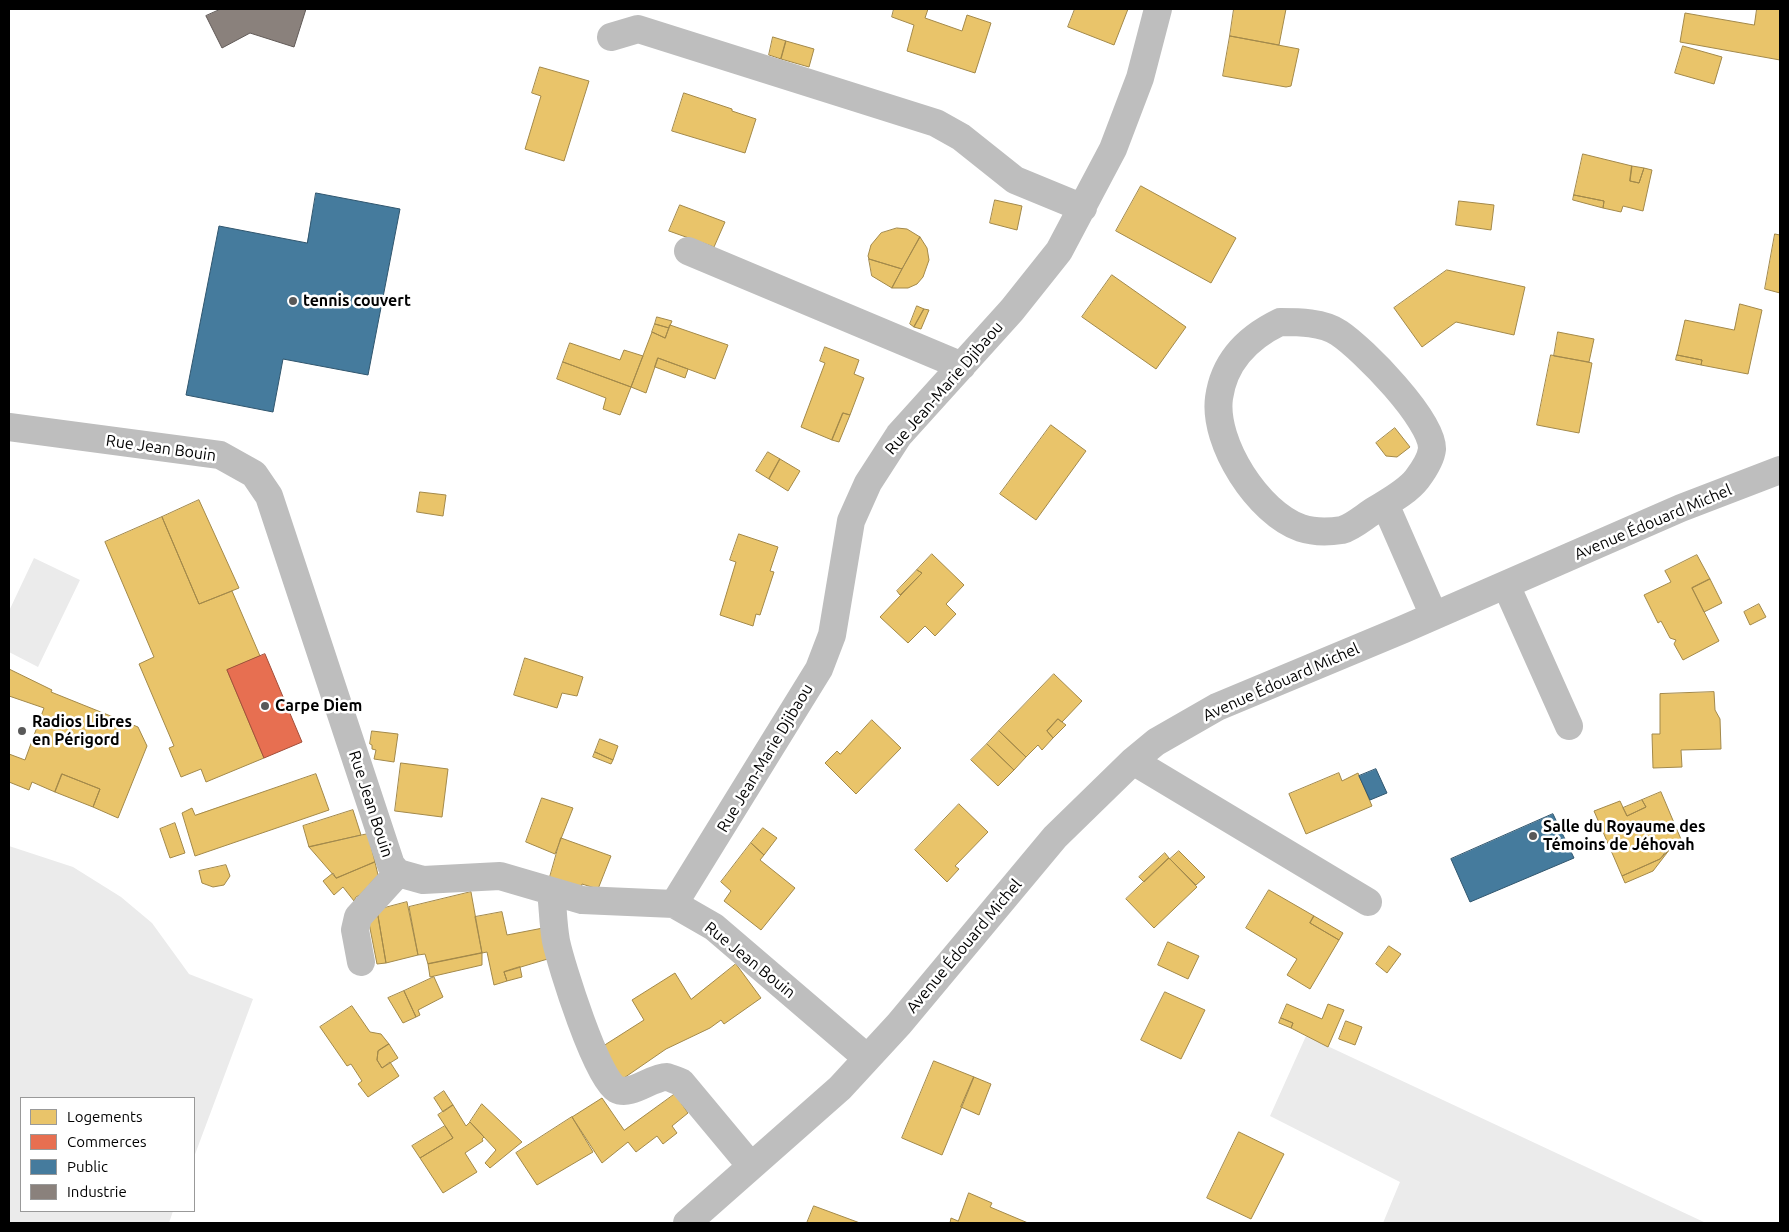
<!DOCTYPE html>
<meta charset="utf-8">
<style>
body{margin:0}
#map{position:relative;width:1789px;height:1232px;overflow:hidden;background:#fff;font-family:Ubuntu,sans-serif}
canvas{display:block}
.frame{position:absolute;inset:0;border:10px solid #000;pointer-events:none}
.legend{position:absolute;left:20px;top:1097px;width:175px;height:115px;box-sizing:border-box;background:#fff;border:1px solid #999;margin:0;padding:6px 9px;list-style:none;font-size:15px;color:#000}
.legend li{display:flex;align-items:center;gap:10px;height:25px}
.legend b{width:25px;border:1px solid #999}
</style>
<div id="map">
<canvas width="1789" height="1232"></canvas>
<div class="frame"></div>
<ul class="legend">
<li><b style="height:14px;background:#e9c46a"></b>Logements</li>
<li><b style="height:14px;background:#e76f51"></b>Commerces</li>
<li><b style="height:14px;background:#457b9d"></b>Public</li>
<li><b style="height:14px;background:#8a817c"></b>Industrie</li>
</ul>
</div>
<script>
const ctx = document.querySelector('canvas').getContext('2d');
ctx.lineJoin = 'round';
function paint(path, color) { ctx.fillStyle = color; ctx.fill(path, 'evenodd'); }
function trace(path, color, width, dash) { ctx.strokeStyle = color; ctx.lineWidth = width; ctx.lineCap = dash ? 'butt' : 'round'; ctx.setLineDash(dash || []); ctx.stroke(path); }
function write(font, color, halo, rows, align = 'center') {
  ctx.font = font + ' Ubuntu,sans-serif'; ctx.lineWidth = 5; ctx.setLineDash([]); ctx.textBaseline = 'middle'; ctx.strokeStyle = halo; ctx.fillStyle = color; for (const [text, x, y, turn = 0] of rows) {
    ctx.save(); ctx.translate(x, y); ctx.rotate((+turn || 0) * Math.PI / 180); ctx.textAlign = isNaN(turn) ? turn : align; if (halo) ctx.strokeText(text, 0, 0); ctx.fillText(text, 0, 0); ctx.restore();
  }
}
const green = new Path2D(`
 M 34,558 L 80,580 L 38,667 L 9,652 L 9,611 Z
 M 9,846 L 73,867 L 121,897 L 152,923 L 189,974 L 253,999 L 194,1157 L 194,1098 L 21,1098 L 21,1211 L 173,1211 L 169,1223 L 9,1223 Z
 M 1306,1036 L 1706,1223 L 1383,1223 L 1400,1182 L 1270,1116 Z`);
const homes = new Path2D(`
 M 894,9 L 928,9 L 925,18 L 962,31 L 967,15 L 991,23 L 975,73 L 907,51 L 914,25 L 892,17 Z
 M 1075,9 L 1128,9 L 1114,45 L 1068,27 Z
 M 1234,9 L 1286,9 L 1279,45 L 1230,36 Z
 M 1757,9 L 1780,9 L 1780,60 L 1680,42 L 1685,13 L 1754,25 Z
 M 1230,36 L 1299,49 L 1291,86 L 1286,87 L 1223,76 Z
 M 773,37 L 786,41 L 781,59 L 769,55 Z
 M 786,41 L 814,49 L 809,67 L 781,59 Z
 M 1683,46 L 1722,57 L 1714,84 L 1675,73 Z
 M 540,67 L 589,81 L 564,161 L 525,149 L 541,96 L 532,93 Z
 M 684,93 L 732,109 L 732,111 L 756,119 L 745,153 L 672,131 Z
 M 1583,154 L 1632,166 L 1630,181 L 1639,183 L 1644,168 L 1652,170 L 1643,211 L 1623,206 L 1621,212 L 1603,208 L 1604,201 L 1574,195 Z
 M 1632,166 L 1644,168 L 1639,183 L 1630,181 Z
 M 1141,186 L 1236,238 L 1211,283 L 1116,231 Z
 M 1574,195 L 1604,201 L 1603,208 L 1573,200 Z
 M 995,200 L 1022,206 L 1017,230 L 990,223 Z
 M 1459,201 L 1494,205 L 1491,230 L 1456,225 Z
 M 680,205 L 725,222 L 714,247 L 669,231 Z
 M 897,228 L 907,229 L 920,237 L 902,269 L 869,259 L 868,256 L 871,245 L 881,233 Z
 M 1775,234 L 1780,235 L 1780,293 L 1765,289 Z
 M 920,237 L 927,248 L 929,260 L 923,277 L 917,284 L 908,288 L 892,288 Z
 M 869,259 L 902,269 L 892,288 L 872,276 Z
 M 1447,270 L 1525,287 L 1514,335 L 1456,322 L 1422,347 L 1394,308 Z
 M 1112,275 L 1186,327 L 1156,369 L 1082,317 Z
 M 1740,304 L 1762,310 L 1748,374 L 1701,365 L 1702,360 L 1677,355 L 1685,320 L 1734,330 Z
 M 917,306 L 924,309 L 914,327 L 910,324 Z
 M 924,309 L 929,310 L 921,329 L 914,327 Z
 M 657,317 L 672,321 L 669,328 L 655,324 Z
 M 655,324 L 669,328 L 665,338 L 652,332 Z
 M 670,325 L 728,345 L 715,379 L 658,358 L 646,393 L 631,387 L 652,332 L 665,338 Z
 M 1558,332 L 1594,339 L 1589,362 L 1554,356 Z
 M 570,343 L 620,360 L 624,350 L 643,356 L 631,387 L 563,362 Z
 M 825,347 L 859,360 L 854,374 L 864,378 L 850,415 L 843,413 L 832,440 L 801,427 L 825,363 L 820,361 Z
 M 1551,355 L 1592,363 L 1579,433 L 1537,425 Z
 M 1677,355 L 1702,360 L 1701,365 L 1676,360 Z
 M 658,358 L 688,369 L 685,378 L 655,367 Z
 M 563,362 L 631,387 L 620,415 L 603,409 L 606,398 L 557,379 Z
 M 843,413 L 850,415 L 839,442 L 832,440 Z
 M 1051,425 L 1086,451 L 1036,520 L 1000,494 Z
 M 1395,428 L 1410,447 L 1397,457 L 1386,456 L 1376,443 Z
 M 768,452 L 780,459 L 769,479 L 756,471 Z
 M 780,459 L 800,471 L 788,491 L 769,479 Z
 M 420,492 L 446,495 L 443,516 L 417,512 Z
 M 199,500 L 239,588 L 199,604 L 162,517 Z
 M 162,517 L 199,604 L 232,591 L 260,656 L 227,670 L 264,758 L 206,782 L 201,769 L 181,777 L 169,748 L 174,746 L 139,664 L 154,657 L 105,542 Z
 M 739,534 L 778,547 L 770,571 L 774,572 L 760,615 L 756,614 L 753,626 L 720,615 L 736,562 L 730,560 Z
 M 932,554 L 964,585 L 946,604 L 956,614 L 935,636 L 925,626 L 908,643 L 880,617 L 922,573 L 917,570 Z
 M 1697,555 L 1710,579 L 1692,588 L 1719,641 L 1683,660 L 1674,644 L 1676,640 L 1670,638 L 1661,621 L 1658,623 L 1644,595 L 1671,582 L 1665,571 Z
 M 917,570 L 922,573 L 900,595 L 897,591 Z
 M 1710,579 L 1722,603 L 1704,612 L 1692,588 Z
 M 1759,604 L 1766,617 L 1750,625 L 1744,612 Z
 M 525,658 L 583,677 L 577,696 L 562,693 L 557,708 L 514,695 Z
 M 9,669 L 52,690 L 51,692 L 138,727 L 147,746 L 118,818 L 93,807 L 100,789 L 62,774 L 55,792 L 32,782 L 29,790 L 9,782 Z
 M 1054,674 L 1082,701 L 1062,722 L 1058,719 L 1047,731 L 1053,738 L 1042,750 L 1038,745 L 1026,757 L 999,731 Z
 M 1714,692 L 1715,710 L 1720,719 L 1721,749 L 1681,750 L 1682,767 L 1653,768 L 1652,734 L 1660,734 L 1660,694 Z
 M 9,696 L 44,708 L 25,760 L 9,754 Z
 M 1058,719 L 1066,725 L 1053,738 L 1047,731 Z
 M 872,720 L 901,748 L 856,794 L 825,763 L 837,751 L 840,754 Z
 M 372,731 L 398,734 L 394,762 L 374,759 L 376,750 L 372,749 L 372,745 L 370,744 Z
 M 999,731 L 1026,757 L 1014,770 L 987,744 Z
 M 600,739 L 618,746 L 613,760 L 595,752 Z
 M 987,744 L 1014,770 L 998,786 L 971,760 Z
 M 595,752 L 613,760 L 611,764 L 593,757 Z
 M 401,763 L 448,769 L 442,817 L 395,811 Z
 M 1339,773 L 1342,781 L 1358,773 L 1372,806 L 1306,834 L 1289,794 Z
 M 62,774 L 100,789 L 93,807 L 55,792 Z
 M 316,774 L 329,810 L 195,856 L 182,813 L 192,808 L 195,815 Z
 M 1661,792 L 1683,844 L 1667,850 L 1660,859 L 1622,876 L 1594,811 L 1620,801 L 1627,816 L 1646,807 L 1642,800 Z
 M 542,798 L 573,808 L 555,854 L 526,842 Z
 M 1642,800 L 1646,807 L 1627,816 L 1623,808 Z
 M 959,804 L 988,832 L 955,866 L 959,869 L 947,882 L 915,850 Z
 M 353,810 L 361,835 L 309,847 L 303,826 Z
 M 175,823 L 185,853 L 170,858 L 160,829 Z
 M 763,828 L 777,838 L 764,855 L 751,843 Z
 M 368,834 L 375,862 L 336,878 L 309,847 Z
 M 561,838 L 611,856 L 598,889 L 582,884 L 581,888 L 550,877 Z
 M 751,843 L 764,855 L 760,860 L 795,888 L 761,930 L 724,901 L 731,891 L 721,882 Z
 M 1670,849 L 1653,871 L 1625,883 L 1622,876 L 1660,859 Z
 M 1179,851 L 1205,877 L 1196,885 L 1170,859 Z
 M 1165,853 L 1169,858 L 1144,882 L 1139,877 Z
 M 1169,858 L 1197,887 L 1154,928 L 1126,899 Z
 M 375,862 L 378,875 L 360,895 L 356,897 L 354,901 L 343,887 L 334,895 L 323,881 L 333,873 L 336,878 Z
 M 226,865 L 230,876 L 224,885 L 213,887 L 202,883 L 199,871 Z
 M 1269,890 L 1314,916 L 1310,923 L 1339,940 L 1310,989 L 1287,975 L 1297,959 L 1246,928 Z
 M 471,892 L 482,953 L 428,964 L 425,954 L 418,955 L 409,907 Z
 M 407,902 L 418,955 L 386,963 L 377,910 Z
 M 502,912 L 507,935 L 543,928 L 551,958 L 504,972 L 507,981 L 494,985 L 487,952 L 482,953 L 475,917 Z
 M 378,916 L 386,963 L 377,964 L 368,918 Z
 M 1314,916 L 1343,933 L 1339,940 L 1310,923 Z
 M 1168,942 L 1199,956 L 1188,979 L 1158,965 Z
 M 1389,946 L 1401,954 L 1387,973 L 1376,964 Z
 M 482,953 L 482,965 L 430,977 L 428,964 Z
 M 736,964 L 761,998 L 724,1024 L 721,1020 L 710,1028 L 666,1049 L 621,1080 L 600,1048 L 644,1020 L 632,1000 L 675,973 L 691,999 Z
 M 520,967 L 522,977 L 507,981 L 504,972 Z
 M 434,977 L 443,997 L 418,1010 L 420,1015 L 416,1017 L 404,991 Z
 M 404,991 L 416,1017 L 403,1023 L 388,998 Z
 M 1165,992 L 1205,1010 L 1181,1059 L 1141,1040 Z
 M 1287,1004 L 1322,1019 L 1328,1004 L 1344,1010 L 1328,1047 L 1291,1028 L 1293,1023 L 1281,1018 Z
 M 352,1006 L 370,1032 L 381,1034 L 389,1044 L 378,1051 L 377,1060 L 382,1068 L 390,1062 L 399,1076 L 368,1097 L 358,1084 L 362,1081 L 351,1064 L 347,1066 L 320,1027 Z
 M 1281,1018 L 1293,1023 L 1291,1028 L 1279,1023 Z
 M 1346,1021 L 1362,1027 L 1355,1045 L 1339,1039 Z
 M 389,1044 L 398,1058 L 382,1068 L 377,1060 L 378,1051 Z
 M 934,1061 L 974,1077 L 942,1155 L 902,1138 Z
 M 974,1077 L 991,1084 L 979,1115 L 961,1107 Z
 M 444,1091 L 453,1105 L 443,1112 L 434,1098 Z
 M 675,1094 L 688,1113 L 672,1126 L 677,1133 L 663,1144 L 657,1136 L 636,1152 L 628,1142 L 602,1163 L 572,1117 L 602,1098 L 624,1130 Z
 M 482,1104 L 522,1142 L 490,1168 L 485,1163 L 496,1150 L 470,1122 Z
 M 453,1105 L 466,1126 L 470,1122 L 484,1137 L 482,1139 L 483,1141 L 465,1153 L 477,1172 L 443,1193 L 420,1158 L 453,1138 L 438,1115 Z
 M 572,1117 L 593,1152 L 537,1185 L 516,1153 Z
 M 445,1126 L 453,1138 L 420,1158 L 412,1146 Z
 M 1239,1132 L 1284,1154 L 1251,1219 L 1207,1198 Z
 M 969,1193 L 992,1203 L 990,1207 L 1028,1223 L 950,1223 L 951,1218 L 958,1221 Z
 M 814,1206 L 860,1223 L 807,1223 Z`);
const shops = new Path2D(`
 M 265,654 L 302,742 L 264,758 L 227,670 Z`);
const public = new Path2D(`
 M 316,193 L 400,209 L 368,375 L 283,359 L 273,412 L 186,395 L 219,226 L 307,243 Z
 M 1376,769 L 1387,793 L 1370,800 L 1359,776 Z
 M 1553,814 L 1574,858 L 1470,902 L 1451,859 Z`);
const industry = new Path2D(`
 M 221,9 L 306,9 L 294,47 L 250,33 L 222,48 L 206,16 Z`);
const minor = new Path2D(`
 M 611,37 L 638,29 L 936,123 L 961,137 L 1015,180 L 1083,208
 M 688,251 L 962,366
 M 1280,322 C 1298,322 1323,322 1339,333 C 1363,349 1433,420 1432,449 C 1431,459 1423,471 1417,479 C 1407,492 1388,502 1375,510 C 1365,516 1353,527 1342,530 C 1329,532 1313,532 1301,528 C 1258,513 1213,443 1219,398 C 1224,361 1249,337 1280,322 Z
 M 9,427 L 220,455 L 254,474 L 269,496 L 391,865 L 398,873 L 423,880 L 500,876 L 582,900 L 674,904 L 714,927 L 867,1058
 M 1385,504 L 1434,616
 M 1506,585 L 1569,726
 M 1133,761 L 1368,902
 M 551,891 C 553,908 553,925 556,941 C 561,965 597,1079 616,1089 C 631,1097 651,1077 667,1077 C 671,1078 677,1081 681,1082 L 751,1166
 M 674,904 L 819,669 L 832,635 L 851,521 L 868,483 L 899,435 L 1012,310 L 1059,251 L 1113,149 L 1140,78 L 1158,9
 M 361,962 L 355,930 L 358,917 L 398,873
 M 687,1223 L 840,1088 L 899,1024 L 1055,837 L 1133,761 L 1156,742 L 1217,707 L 1404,629 L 1681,508 L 1780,470`);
const markers = [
 [293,301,5,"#595959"],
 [265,706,5,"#595959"],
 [22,731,5,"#595959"],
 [1533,836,5,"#595959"]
];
const poiNames = [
 ["tennis couvert",303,301],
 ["Carpe Diem",275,706],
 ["Radios Libres",32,722],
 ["en Périgord",32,740],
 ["Salle du Royaume des",1543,827],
 ["Témoins de Jéhovah",1543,845]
];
const streetNames = [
 ["Rue Jean-Marie Djibaou",944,388,-49],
 ["Rue Jean Bouin",161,448,8],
 ["Avenue Édouard Michel",1653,522,-23],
 ["Avenue Édouard Michel",1281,682,-24],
 ["Rue Jean-Marie Djibaou",765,758,-59],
 ["Rue Jean Bouin",371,804,72],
 ["Avenue Édouard Michel",964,946,-50],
 ["Rue Jean Bouin",750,960,39]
];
paint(green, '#ebebeb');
paint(homes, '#e9c46a');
trace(homes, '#a3894a', 1);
paint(shops, '#e76f51');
trace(shops, '#a24e39', 1);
paint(public, '#457b9d');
trace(public, '#30566e', 1);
paint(industry, '#8a817c');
trace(industry, '#615a57', 1);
trace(minor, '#bebebe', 28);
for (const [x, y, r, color] of markers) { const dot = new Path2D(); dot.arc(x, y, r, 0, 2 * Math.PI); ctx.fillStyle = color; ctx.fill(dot); trace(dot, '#fff', 2); }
write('bold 16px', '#000', '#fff', poiNames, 'left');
write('16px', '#000', '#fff', streetNames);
</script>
